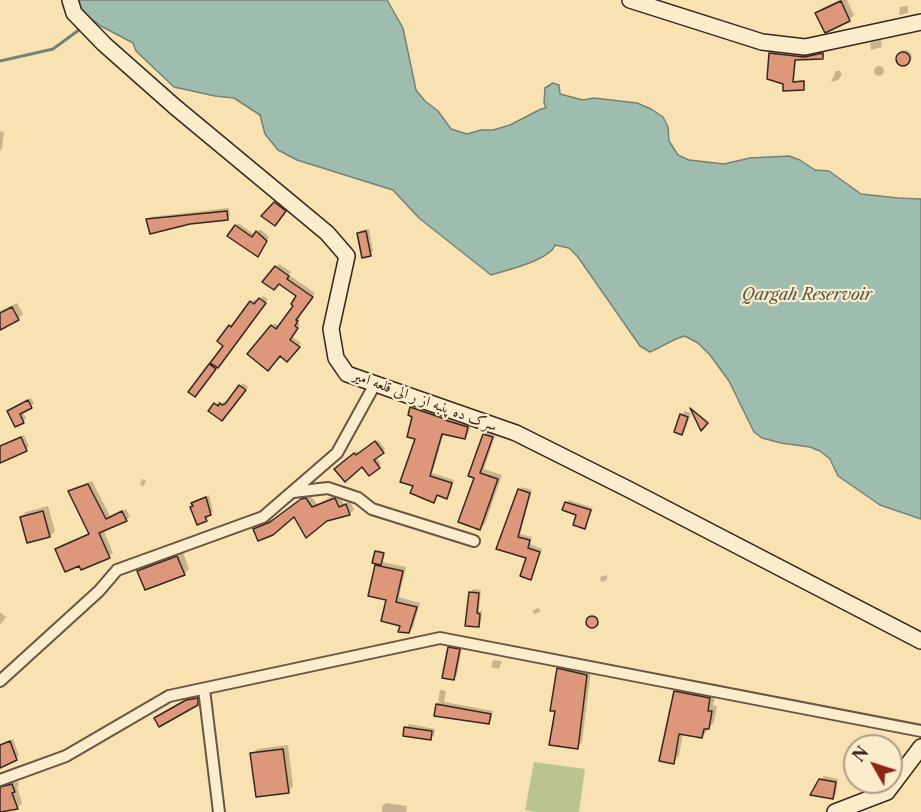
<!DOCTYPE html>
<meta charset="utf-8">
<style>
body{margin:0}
#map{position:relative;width:921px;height:812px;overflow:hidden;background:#f9e2b1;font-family:"Libre Caslon Text",serif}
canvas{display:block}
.north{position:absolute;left:843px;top:734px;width:60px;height:60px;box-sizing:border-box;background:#fbeccc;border:2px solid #ad9d86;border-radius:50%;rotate:309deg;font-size:16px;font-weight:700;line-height:24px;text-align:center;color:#37261e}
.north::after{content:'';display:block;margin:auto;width:21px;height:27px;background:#8f2418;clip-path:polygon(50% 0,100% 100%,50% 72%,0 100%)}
</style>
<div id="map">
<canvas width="921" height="812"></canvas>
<div class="north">N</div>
</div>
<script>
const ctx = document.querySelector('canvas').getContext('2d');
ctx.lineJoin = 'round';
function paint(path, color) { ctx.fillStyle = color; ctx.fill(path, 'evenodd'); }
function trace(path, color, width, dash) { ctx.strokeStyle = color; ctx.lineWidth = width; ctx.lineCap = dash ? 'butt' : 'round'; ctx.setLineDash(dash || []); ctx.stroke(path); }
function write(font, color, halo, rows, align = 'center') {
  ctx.font = font + ' "Libre Caslon Text",Amiri,serif'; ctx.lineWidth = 4.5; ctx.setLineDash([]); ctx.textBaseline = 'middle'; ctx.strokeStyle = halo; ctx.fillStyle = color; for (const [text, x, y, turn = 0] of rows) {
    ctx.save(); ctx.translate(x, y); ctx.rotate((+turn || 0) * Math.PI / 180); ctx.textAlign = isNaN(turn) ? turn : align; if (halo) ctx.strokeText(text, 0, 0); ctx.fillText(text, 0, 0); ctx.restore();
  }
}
const green = new Path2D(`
 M 534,762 L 585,769 L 579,812 L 534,812 L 525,810 Z`);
const water = new Path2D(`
 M 79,0 L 387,0 L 403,28 L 416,90 L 425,101 L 438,111 L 451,129 L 467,134 L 481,130 L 493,130 L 510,125 L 541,109 L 546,108 L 544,103 L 545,88 L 553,83 L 559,85 L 560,94 L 583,100 L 594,98 L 637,103 L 651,109 L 663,117 L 668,127 L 669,141 L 678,155 L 689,160 L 724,164 L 750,158 L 789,156 L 800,160 L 815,170 L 829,171 L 861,194 L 898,198 L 921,199 L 921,519 L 880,505 L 838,476 L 830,459 L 820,451 L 810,447 L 781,443 L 762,438 L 754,432 L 729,381 L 710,355 L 698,343 L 685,336 C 672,339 663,347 650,352 L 640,346 L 578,257 L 569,248 L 555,245 C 550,260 507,270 491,275 L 419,218 L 393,190 L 297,160 L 278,150 L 265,134 L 260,115 L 234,98 L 215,96 L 174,87 L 136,51 L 133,43 L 101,26 L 79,10 Z`);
const shadow = new Path2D(`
 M 839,0 L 847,0 L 854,15 L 849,20 L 817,13 L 822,8 Z
 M 908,6 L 908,13 L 899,15 L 900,7 Z
 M 881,40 L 882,47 L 871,50 L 870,43 Z
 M898 57a7 7 0 1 1 14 0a7 7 0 1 1-14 0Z
 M 772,52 L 807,56 L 824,52 L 824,56 L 796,59 L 794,81 L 805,80 L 804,89 L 784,83 L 770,53 Z
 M874 71a5 5 0 1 1 10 0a5 5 0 1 1-10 0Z
 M 836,71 L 840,71 L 842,75 L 838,80 L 831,82 Z
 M 0,131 L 4,132 L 2,148 L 0,151 Z
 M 278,200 L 287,207 L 278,221 L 263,216 Z
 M 229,208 L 230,215 L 227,218 L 147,220 L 150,217 Z
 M 238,223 L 255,235 L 260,229 L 269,237 L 261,252 L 236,226 Z
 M 369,229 L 373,251 L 370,254 L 359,233 L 362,230 Z
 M 279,264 L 291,272 L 289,275 L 315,293 L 298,316 L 300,318 L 297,322 L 300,325 L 291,336 L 301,343 L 290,357 L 272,326 L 275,323 L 280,327 L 295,306 L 298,296 L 279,282 L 265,282 Z
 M 263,296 L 268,299 L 220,364 L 198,392 L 190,392 L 225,345 L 219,341 L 230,326 L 233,323 L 235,324 L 254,299 L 258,302 Z
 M 17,303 L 23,314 L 18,319 L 0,328 L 0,311 Z
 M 243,383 L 248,387 L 225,416 L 216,404 L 219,401 L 222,404 L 224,401 L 226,403 Z
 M 31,398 L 34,404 L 22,411 L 26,418 L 23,422 L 9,411 Z
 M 415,405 L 447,415 L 447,417 L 471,424 L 468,434 L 465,438 L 444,433 L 432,473 L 454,480 L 450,494 L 447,497 L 439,494 L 434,501 L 415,485 L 417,438 L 411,408 Z
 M 692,409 L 708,421 L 702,429 Z
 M 685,411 L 691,413 L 685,430 L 682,434 L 676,431 L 682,415 Z
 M 489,430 L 496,433 L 484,469 L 502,475 L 485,524 L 480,528 L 475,477 L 484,435 Z
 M 24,435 L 29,446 L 26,450 L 0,454 L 1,445 Z
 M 378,440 L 385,449 L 376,457 L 381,464 L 379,466 L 363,464 L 336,469 L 357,451 L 359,454 Z
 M 142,479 L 146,480 L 144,486 L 140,485 Z
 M 92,481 L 110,516 L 126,509 L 130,516 L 126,520 L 103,529 L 113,553 L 109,556 L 80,564 L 57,549 L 61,545 L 90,533 L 70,491 L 73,488 Z
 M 522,487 L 532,490 L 520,534 L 532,537 L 530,544 L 542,549 L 533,575 L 530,578 L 528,557 L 498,548 L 519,490 Z
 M 337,494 L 344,504 L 350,501 L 354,510 L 349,514 L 294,514 L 255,530 L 259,525 L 275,518 L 307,495 L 310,495 L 317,504 Z
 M 209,495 L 213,511 L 208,514 L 209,517 L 206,520 L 191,508 L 196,500 Z
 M 569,500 L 593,508 L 585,527 L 578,514 L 567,503 Z
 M 48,506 L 55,531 L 50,536 L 21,517 L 26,512 Z
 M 378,550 L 384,552 L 382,562 L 406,567 L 399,597 L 420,603 L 413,627 L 409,632 L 402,624 L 388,599 L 376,566 L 379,563 Z
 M 183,552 L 189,569 L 184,574 L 139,571 L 144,566 Z
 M 607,575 L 607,580 L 601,582 L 600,577 Z
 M 473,589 L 481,590 L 479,611 L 482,611 L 481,622 L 478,626 L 470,593 Z
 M 539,608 L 540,612 L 534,614 L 533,610 Z
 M 0,612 L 6,617 L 0,625 Z
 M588 621a5 5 0 1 1 10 0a5 5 0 1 1-10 0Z
 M 453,645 L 462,647 L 457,675 L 454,678 L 449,648 Z
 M 493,660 L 502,661 L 499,669 L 491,667 Z
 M 563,664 L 591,670 L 582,742 L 577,747 L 556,710 L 558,669 Z
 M 681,685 L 716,692 L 713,705 L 717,706 L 714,722 L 702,737 L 683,733 L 679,756 L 673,762 L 675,692 Z
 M 440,690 L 446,691 L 444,702 L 493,711 L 491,719 L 488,723 L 437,704 L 440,701 L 438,701 Z
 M 200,695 L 201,701 L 198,704 L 156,718 L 190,697 Z
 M 409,724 L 435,729 L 434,736 L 430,739 L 406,728 Z
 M 13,739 L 19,756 L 0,766 L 0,744 Z
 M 288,745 L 293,786 L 288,792 L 252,754 L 257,749 Z
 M 824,776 L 838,779 L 836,794 L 833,797 L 820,780 Z
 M 17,779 L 19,786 L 17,787 L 22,803 L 17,808 L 0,812 L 0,783 Z
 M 386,803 L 407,806 L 406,812 L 382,812 L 382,806 Z`);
const stream = new Path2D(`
 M 0,61 L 53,49 L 83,27`);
const building = new Path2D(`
 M 841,1 L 850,21 L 825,33 L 815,13 Z
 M896 59a7 7 0 1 1 14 0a7 7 0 1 1-14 0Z
 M 769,53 L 804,57 L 823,53 L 823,59 L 795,60 L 793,82 L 804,81 L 804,90 L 783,91 L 783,84 L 767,79 Z
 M 274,202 L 286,211 L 275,226 L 261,216 Z
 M 227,211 L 228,220 L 190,224 L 150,234 L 146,219 Z
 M 235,225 L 252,237 L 256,231 L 267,241 L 258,257 L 227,236 Z
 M 366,231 L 371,256 L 362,258 L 357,233 Z
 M 275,266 L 289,276 L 287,279 L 313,297 L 296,320 L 298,321 L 295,326 L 298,328 L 290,340 L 300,347 L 287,362 L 280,356 L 268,371 L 247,354 L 271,325 L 276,329 L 293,306 L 291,304 L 296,296 L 279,284 L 274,290 L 262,282 Z
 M 259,298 L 266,303 L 218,368 L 210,363 L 223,346 L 217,341 L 229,325 L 231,327 L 250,301 L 254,304 Z
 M 12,307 L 19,320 L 0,330 L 0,313 Z
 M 209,364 L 216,369 L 195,397 L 188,392 Z
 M 239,385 L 246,390 L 222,421 L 208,411 L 214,403 L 218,406 L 220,403 L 222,405 L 225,404 Z
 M 28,400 L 32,408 L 20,414 L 24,423 L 15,427 L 7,411 Z
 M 410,407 L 445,419 L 445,420 L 468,427 L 465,439 L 442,434 L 430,476 L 452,483 L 447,499 L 437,495 L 434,503 L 410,493 L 413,486 L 400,482 L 415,439 L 407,437 L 412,417 L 408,415 Z
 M 690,408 L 708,423 L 701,431 Z
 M 680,414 L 688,417 L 682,435 L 674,432 Z
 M 483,434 L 493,437 L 480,473 L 498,479 L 480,530 L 458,522 L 474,478 L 468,476 Z
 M 21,437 L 27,451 L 0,463 L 0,446 Z
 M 375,441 L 384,453 L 374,460 L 380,468 L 369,476 L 362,467 L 345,482 L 334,469 L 354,453 L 356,455 Z
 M 88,484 L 106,519 L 122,511 L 127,521 L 99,533 L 110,558 L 81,570 L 79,566 L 65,572 L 55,549 L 89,534 L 68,491 Z
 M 518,489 L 530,493 L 518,537 L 530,540 L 528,548 L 540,552 L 531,580 L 520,576 L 526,558 L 496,549 Z
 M 206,497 L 211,515 L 205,517 L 207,521 L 197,525 L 190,507 L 193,506 L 191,503 Z
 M 306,498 L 312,507 L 335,498 L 339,507 L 346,504 L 350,515 L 327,521 L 306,538 L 294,517 L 273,535 L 258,541 L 253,529 L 270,522 L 301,499 Z
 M 565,502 L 591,510 L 585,529 L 573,525 L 576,515 L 562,510 Z
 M 43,511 L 50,537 L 27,543 L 20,517 Z
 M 375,551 L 384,553 L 381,565 L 372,563 Z
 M 177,556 L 185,575 L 145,590 L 137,571 Z
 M 375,565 L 403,571 L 396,602 L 417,607 L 409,633 L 398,632 L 400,626 L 381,621 L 386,600 L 368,596 Z
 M 469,592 L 479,593 L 477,613 L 480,614 L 479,627 L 465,626 Z
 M586 622a6 6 0 1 1 12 0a6 6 0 1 1-12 0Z
 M 448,647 L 460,649 L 454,680 L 442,678 Z
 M 557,668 L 587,675 L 578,749 L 549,745 L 555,711 L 550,711 Z
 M 674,691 L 710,698 L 708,711 L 712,711 L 709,729 L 704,729 L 702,738 L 679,734 L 674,764 L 659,761 Z
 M 198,698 L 198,705 L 159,727 L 154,718 L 186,700 Z
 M 436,704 L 491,714 L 489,724 L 434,716 Z
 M 404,727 L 432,731 L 431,740 L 403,736 Z
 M 10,741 L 17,760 L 0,768 L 0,745 Z
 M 283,749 L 289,793 L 256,797 L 250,753 Z
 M 819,779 L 836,782 L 833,799 L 810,795 Z
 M 12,784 L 15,792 L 12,793 L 18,809 L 0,812 L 0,787 Z`);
const street = new Path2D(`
 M 293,492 L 328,488 L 358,498 L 372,509 L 474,541
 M 0,681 L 99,591 L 117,570 L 263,517 L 337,453 L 375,384
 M 204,689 L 219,812
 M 0,780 L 66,756 L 169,696 L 440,638 L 921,731`);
const secondary = new Path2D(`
 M 70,0 L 74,13 L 104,44 L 174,106 L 327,233 L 347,256 L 331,329 L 336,358 L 347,374 L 516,433 L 630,490 L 921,641
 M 630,0 L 762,42 L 805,47 L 921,22
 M 835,812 L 887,792 L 921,747`);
const streetNames = [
 ["سرک ده پنبه از ر الی قلعه امیر",425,401,20]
];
const waterNames = [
 ["Qargah Reservoir",807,295]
];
paint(green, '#b9c48f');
paint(water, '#9ebdaf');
trace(water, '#758175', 1.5);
paint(shadow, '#0003');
trace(stream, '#758175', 3);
paint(building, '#dd977a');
trace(building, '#37261e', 1.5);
trace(street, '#685543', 14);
trace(secondary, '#37261e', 18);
trace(street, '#fbeccc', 10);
trace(secondary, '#fbeccc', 15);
write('15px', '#37261e', '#fbeccc', streetNames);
write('italic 16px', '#56534a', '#fbeccc', waterNames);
</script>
